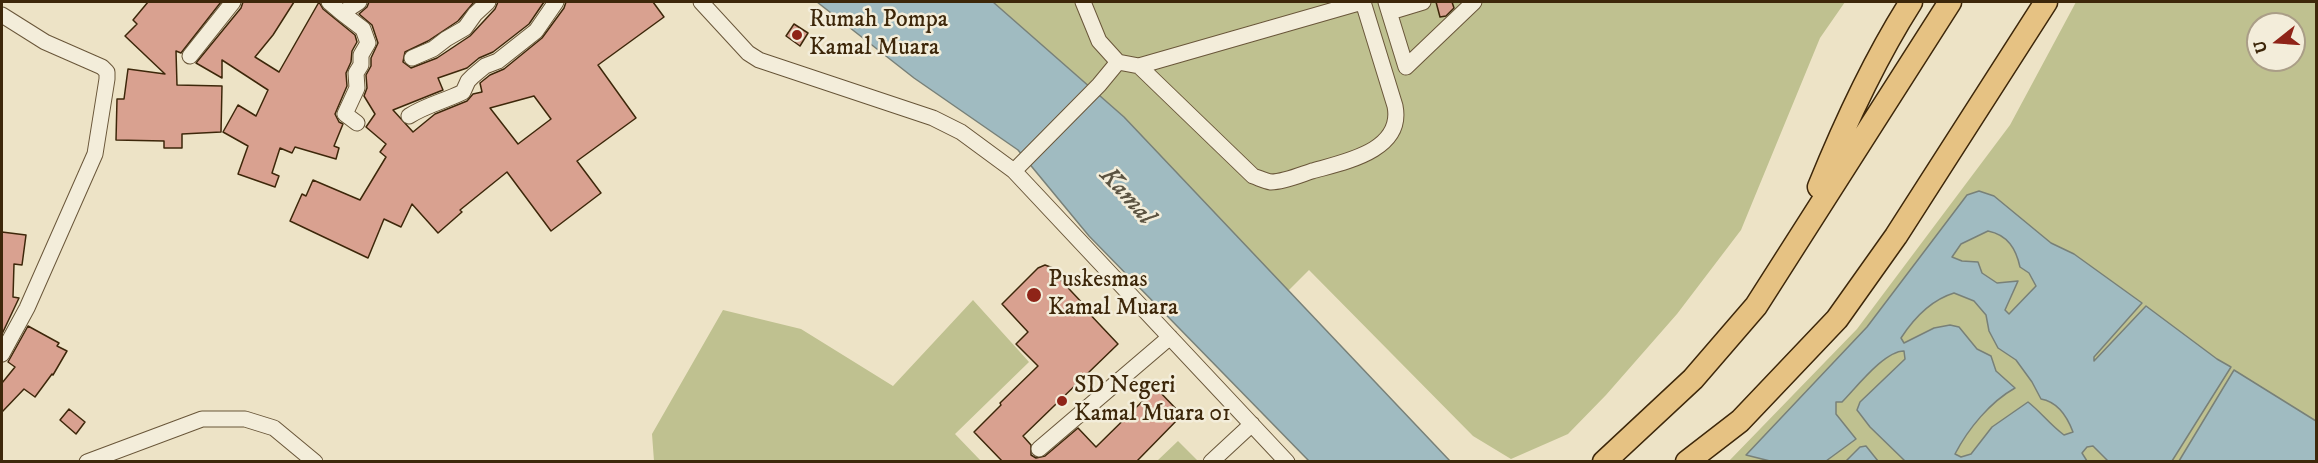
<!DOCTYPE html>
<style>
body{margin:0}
#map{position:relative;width:2318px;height:463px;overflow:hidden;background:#ede3c6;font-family:"IM FELL DW Pica",serif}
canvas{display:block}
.frame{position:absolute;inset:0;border:3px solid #3d270a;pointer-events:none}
.north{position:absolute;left:2246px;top:12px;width:60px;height:60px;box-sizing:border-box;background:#f3edda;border:2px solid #aa9e87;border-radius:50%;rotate:253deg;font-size:16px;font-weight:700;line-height:24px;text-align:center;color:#3d270a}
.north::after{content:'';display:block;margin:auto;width:21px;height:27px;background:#8f2418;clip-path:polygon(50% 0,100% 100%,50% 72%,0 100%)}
</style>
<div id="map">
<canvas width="2318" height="463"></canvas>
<div class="frame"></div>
<div class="north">U</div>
</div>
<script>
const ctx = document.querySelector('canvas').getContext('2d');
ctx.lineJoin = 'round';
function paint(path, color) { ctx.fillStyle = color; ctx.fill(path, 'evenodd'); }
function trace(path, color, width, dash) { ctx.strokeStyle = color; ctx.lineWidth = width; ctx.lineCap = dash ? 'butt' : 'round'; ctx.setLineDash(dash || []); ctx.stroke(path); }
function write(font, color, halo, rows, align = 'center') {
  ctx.font = font + ' "IM FELL DW Pica",serif'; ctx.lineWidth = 5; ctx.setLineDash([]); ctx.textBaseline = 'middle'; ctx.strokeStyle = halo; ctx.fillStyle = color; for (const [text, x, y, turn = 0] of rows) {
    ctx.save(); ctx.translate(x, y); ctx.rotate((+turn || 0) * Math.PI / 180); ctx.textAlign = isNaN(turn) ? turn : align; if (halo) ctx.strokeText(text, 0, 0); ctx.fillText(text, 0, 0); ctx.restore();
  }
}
const green = new Path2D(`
 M 993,2 L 1845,2 L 1820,38 L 1741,230 L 1677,314 L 1606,395 L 1568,434 L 1511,459 L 1473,436 L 1309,270 L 1288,291 L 1124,117 Z
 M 2076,2 L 2316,2 L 2316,461 L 1728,462 L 1857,329 L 2010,125 ZM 2258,24 L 2294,24 L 2294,60 L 2258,60 Z
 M 973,300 L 1029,362 L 955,434 L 981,461 L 654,461 L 652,434 L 723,310 L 801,329 L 893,386 Z
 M 1178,441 L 1198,461 L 1157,461 Z`);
const water = new Path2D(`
 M 817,2 L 993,2 L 1124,117 L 1450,461 L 1309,461 L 1089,236 L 1018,150 L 914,78 Z
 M 1979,191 L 1994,196 L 2051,243 L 2074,254 L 2142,303 L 2094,357 L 2094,361 L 2146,306 L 2217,359 L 2231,367 L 2172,461 L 2108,461 L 2093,446 L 2087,447 L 2082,453 L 2087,461 L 1905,461 L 1870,427 L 1857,410 L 1860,402 L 1905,359 L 1904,351 C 1884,351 1856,388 1842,402 L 1836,402 L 1836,414 L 1856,439 L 1826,461 L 1770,461 L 1746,455 L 1867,327 L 1967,195 ZM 1988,231 C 2008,235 2016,249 2020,267 L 2029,273 L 2036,286 L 2009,314 L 2005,310 L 2018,281 L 1997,283 L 1982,273 L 1978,262 L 1962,261 L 1952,257 L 1961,244 ZM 1954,293 L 1974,301 L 1986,315 L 1989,331 L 1998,348 L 2016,360 L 2032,382 L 2041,399 C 2058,402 2067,416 2073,432 L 2064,435 C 2050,425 2041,412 2028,402 L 1992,427 L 1971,454 L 1961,457 L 1955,454 C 1968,429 1990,402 2015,388 L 1996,371 L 1991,356 L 1977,349 L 1959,327 L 1950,325 L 1934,328 L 1904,343 L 1901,338 C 1914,318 1931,300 1954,293 Z
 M 2234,370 L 2316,421 L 2316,461 L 2179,461 Z
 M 1866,446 L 1878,461 L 1846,461 L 1860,447 Z`);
const building = new Path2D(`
 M 148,2 L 221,2 L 181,53 L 176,51 L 177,85 L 222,86 L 221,132 L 182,134 L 182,148 L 164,148 L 164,141 L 116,140 L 117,99 L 124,99 L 128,69 L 165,74 L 125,36 L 137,24 L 133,20 Z
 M 243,2 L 294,2 L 273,35 L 255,57 L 279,72 L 319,2 L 323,9 L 355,35 L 357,42 L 352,51 L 351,62 L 346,73 L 347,86 L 335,114 L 339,122 L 343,124 L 334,146 L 339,148 L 336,159 L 295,147 L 292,153 L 280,148 L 272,173 L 279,176 L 275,187 L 238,174 L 248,146 L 223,132 L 238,105 L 256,116 L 268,90 L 222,60 L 222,78 L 196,63 L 241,8 Z
 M 369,2 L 474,2 L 458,21 L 428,41 L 405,52 L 403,62 L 411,68 L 437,58 L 470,36 L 495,9 L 498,2 L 544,2 L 529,24 L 493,52 L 479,58 L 467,68 L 438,78 L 443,90 L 393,110 L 413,132 L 435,114 L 467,101 L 473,94 L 482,92 L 480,83 L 490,75 L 504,69 L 542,38 L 564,8 L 566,2 L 653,2 L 664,17 L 598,65 L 636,118 L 577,161 L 601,193 L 551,231 L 507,172 L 460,210 L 462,212 L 438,233 L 412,204 L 401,227 L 384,219 L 368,258 L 290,221 L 302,194 L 306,196 L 313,180 L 360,200 L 386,157 L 380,152 L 386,144 L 366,127 L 375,114 L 364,96 L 367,88 L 366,75 L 371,66 L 371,58 L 378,43 L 372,25 L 359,14 L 367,7 ZM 534,96 L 551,119 L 518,144 L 490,108 Z
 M 1436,2 L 1452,2 L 1454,8 L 1446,16 L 1440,17 Z
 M 794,24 L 808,33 L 800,46 L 786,36 Z
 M 2,232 L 26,235 L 22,265 L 14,264 L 13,297 L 19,298 L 2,334 Z
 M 1045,265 L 1053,268 L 1056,275 L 1086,307 L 1084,308 L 1118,344 L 1023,436 L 1031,445 L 1031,455 L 1036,458 L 1045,456 L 1078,428 L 1096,447 L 1156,388 L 1182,415 L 1136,462 L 1003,462 L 974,432 L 1001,405 L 1000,403 L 1038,366 L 1016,344 L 1028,332 L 1002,304 L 1038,268 Z
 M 28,326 L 59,343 L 57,346 L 67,351 L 53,375 L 52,374 L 35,397 L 24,389 L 2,412 L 2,383 L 15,367 L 8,362 Z
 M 69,409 L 85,422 L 76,434 L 60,420 Z`);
const minor = new Path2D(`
 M 329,2 L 342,13 L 359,2
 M 701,2 L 748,53 L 759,60 L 933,118 L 961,132 L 1014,171 L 1287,462
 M 1083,2 L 1099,41 L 1118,62 L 1139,66 L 1362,2
 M 1386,2 L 1406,67 L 1474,2
 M 1390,12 L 1423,2
 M 342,13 L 363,29 L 368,43 L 361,55 L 361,65 L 356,73 L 357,88 L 345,114 L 357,123
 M 2,15 L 45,42 L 102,67 L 107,72 L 107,79 L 95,154 L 27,308 L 2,354
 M 190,56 L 233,2
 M 412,58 L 433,49 L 446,39 L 465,28 L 475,14 L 488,2
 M 1139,66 L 1253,176 C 1259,178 1265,181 1271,182 C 1284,182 1300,175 1312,171 C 1344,162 1404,151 1395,106 L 1363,2
 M 409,116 C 426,105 445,101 463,92 L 468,81 L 473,76 L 485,66 L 498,61 L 536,31 L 556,2
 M 1014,171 L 1099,85 L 1118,62
 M 1039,449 L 1170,337
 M 87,462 L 202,419 L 245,419 L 274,428 L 315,462
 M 1211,462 L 1252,424`);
const highway = new Path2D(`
 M 1819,187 C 1845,123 1874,60 1911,2
 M 1604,462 L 1693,379 L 1756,306 L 1950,2
 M 1687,462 L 1740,421 L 1837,319 L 1896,236 L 2046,2`);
const markers = [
 [797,35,6,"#8f2418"],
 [1034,295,8,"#8f2418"],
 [1062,401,6,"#8f2418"]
];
const poiNames = [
 ["Rumah Pompa",809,21],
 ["Kamal Muara",809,49],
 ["Puskesmas",1048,281],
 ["Kamal Muara",1048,309],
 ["SD Negeri",1074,387],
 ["Kamal Muara 01",1074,415]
];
const waterNames = [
 ["Kamal",1126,197,48]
];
paint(green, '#bfc190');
paint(water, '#a0bbc1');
trace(water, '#788078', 1.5);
paint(building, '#d9a190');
trace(building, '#3d270a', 1.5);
trace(minor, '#695639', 17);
trace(highway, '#3d270a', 25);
trace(minor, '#f3edda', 15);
trace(highway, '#e6c283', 22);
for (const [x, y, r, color] of markers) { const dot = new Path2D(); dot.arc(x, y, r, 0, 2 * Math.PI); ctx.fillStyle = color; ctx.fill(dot); trace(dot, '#f3edda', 2); }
write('24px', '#3d270a', '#f3edda', poiNames, 'left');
write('italic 26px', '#5b5341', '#f3edda', waterNames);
</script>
